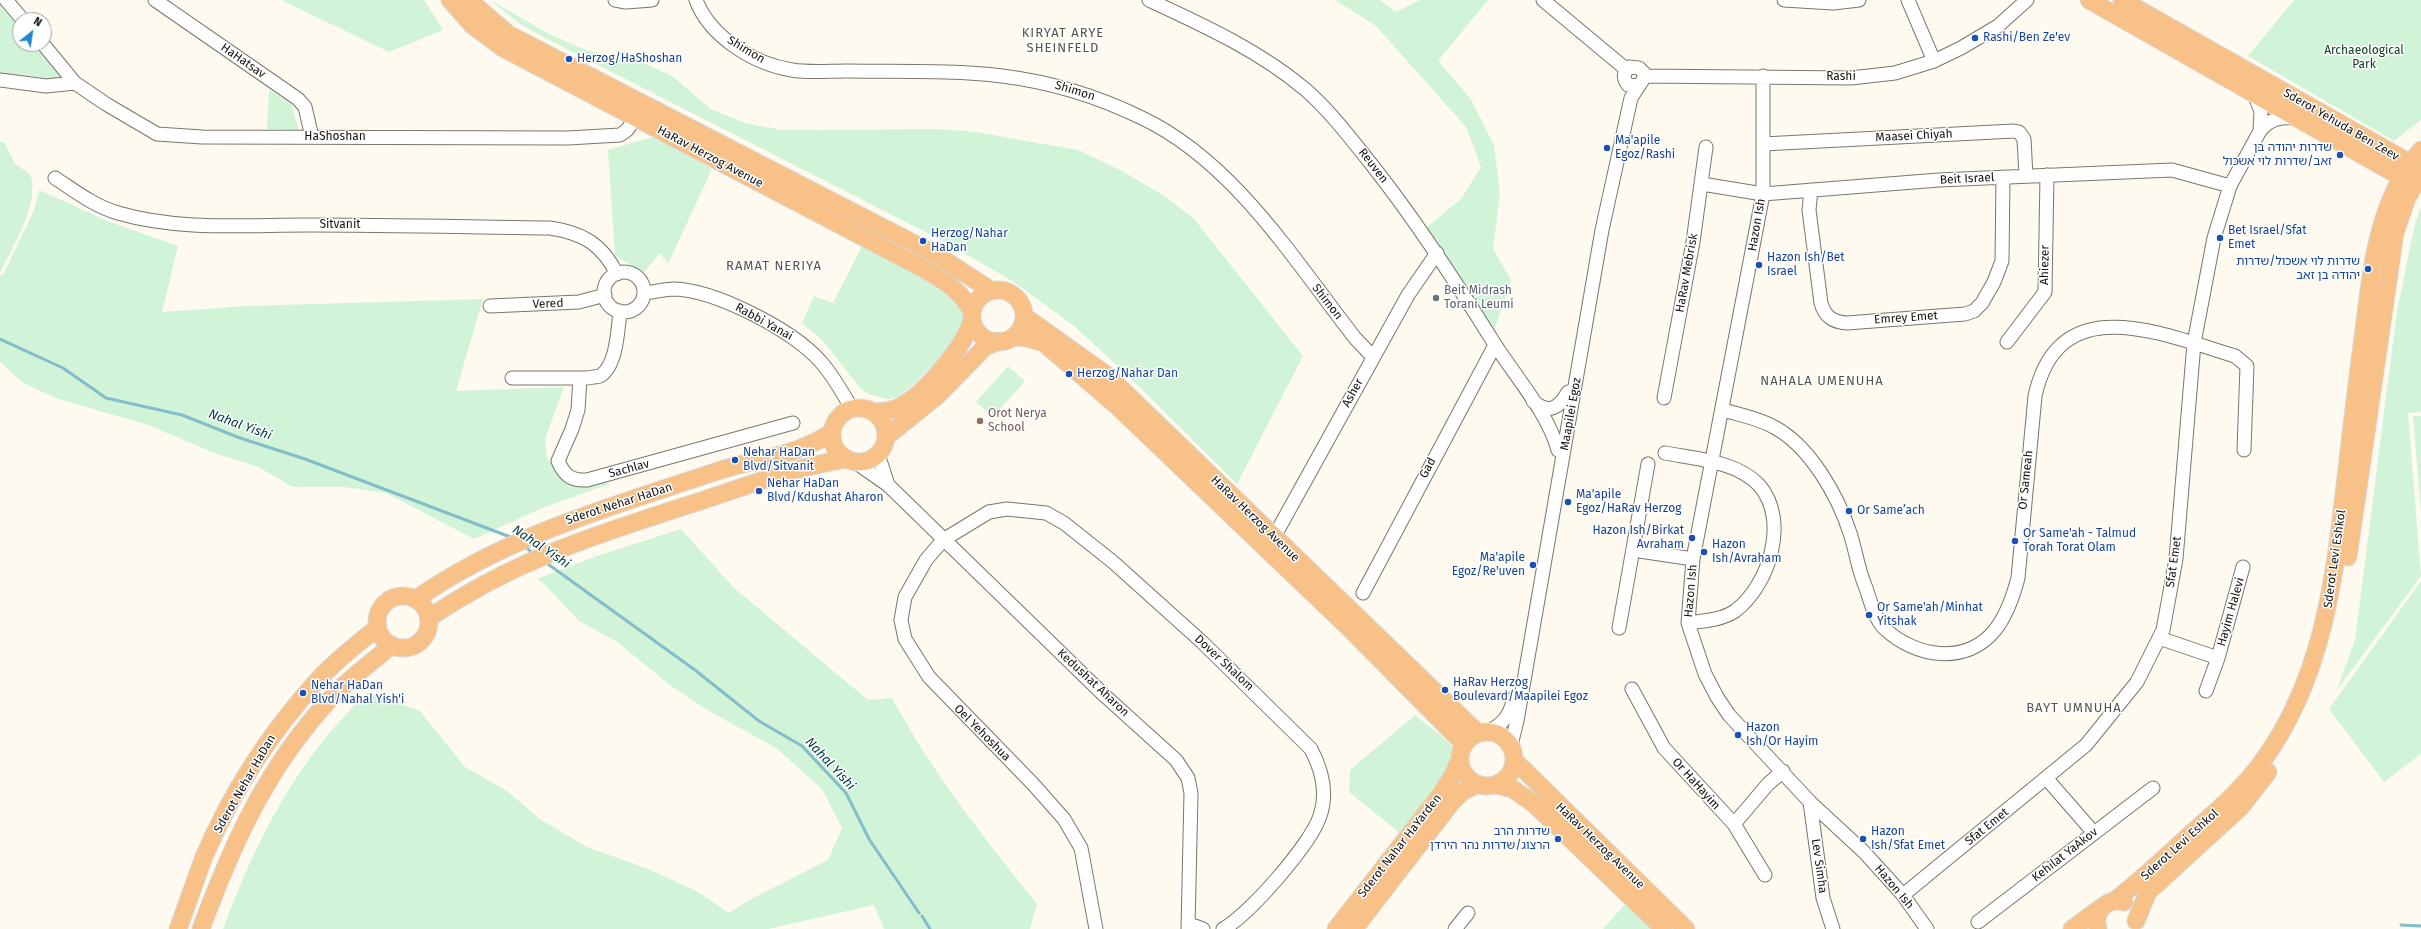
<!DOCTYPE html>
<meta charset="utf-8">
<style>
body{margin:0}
#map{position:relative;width:2421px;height:929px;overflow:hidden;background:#fefaef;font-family:"Fira Sans",sans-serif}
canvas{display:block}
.north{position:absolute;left:12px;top:12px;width:40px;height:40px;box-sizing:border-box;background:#fff;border:1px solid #a1a19f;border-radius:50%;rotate:30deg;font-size:11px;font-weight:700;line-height:16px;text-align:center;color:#14130f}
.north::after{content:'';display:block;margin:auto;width:14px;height:18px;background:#2185d0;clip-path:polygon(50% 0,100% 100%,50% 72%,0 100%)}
</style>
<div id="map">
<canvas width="2421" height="929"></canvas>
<div class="north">N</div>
</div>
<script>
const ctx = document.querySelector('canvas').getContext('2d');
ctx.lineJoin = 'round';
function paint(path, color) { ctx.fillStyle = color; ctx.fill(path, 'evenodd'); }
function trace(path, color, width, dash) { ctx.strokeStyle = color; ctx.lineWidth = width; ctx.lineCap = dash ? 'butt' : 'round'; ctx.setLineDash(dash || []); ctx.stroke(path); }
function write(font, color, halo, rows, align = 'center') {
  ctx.font = font + ' "Fira Sans","Noto Sans Hebrew",sans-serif'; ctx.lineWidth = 3; ctx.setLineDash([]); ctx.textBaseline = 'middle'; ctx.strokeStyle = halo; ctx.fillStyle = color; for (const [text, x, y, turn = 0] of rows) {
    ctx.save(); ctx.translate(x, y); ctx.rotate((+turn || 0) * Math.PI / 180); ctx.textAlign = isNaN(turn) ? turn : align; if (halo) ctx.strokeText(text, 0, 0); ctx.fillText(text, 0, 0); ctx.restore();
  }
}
const green = new Path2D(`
 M 0,0 L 20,24 L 20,44 L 36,44 L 64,80 L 0,73 Z
 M 281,0 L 424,0 L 443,30 L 389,52 Z
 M 490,0 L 551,35 L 586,50 L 615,57 L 634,58 L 655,68 L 672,76 L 711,109 L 745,123 L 782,130 L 937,129 L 977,132 L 1078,150 L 1120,170 L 1166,197 L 1194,219 L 1303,356 L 1237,484 L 1122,370 L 1074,326 L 1014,282 L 945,242 L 549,40 L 520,24 Z
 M 1335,0 L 1380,0 L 1396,12 L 1420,0 L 1488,0 L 1438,61 L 1470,98 L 1494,145 L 1500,194 L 1493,249 L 1511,280 L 1494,331 L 1422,231 L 1461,199 L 1481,167 L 1466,127 L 1376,26 Z
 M 2294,0 L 2421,0 L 2421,120 L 2394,141 L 2248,56 Z
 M 269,90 L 291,104 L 299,130 L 267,129 Z
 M 656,136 L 712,169 L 668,264 L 660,253 L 644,272 L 615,256 L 608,150 Z
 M 0,142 L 4,142 L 15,164 L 30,174 C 41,202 12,248 0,273 Z
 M 39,190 L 110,222 L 178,246 L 162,312 L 246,306 L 483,299 L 456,391 L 564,387 L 545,439 L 547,460 L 609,484 L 540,509 L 474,539 L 386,493 L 344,487 L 293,487 L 258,467 L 217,454 L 148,425 L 55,398 L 22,382 L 0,362 L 0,276 L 4,273 L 34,210 Z
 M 2421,207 L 2421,412 L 2408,413 L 2421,576 L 2337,690 L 2355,640 L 2397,311 L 2415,223 Z
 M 862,246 L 939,286 L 964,308 L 966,318 L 959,328 L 949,349 L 916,382 L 900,396 L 888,399 L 871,395 L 860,388 L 823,341 L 802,323 L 814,296 L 833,303 Z
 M 1008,366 L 1025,381 L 993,417 L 976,402 Z
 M 2413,416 L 2421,416 L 2421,514 Z
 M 681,529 L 734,588 L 868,700 L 892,698 C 932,772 984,838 1037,904 L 1030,929 L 884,929 L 874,905 L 768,929 L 223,929 C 257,838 297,759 368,692 L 420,711 L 465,767 L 507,791 L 540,819 L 587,847 L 651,870 L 698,892 L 729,913 L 753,898 L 828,860 L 842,828 L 822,789 L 776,748 L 707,710 L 670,685 L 617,642 L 579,621 L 545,585 L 537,579 L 594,557 Z
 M 2421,581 L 2421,754 L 2384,782 L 2329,709 Z
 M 1415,715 C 1426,725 1443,735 1452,747 C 1464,766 1413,819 1401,834 L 1349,792 L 1350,770 Z
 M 1626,903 L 1653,929 L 1603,929 Z`);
const stream = new Path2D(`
 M 0,339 L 63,368 L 106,398 L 182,415 L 240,438 L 305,459 L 513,538
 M 524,546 L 534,554
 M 545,562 L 695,670 L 759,721 L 802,746 L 846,793 L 869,839 L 919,913
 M 922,916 L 930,929
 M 2401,925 L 2421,926`);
const minor = new Path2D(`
 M 6,0 L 23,20
 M 155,0 L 298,99 L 305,107 L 312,137
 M 615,0 L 626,2 L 652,0
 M 696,0 C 710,37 754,64 792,70 C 809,73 829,71 847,71 C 898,72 951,70 1002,76 C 1051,82 1097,96 1142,118 C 1233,161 1294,260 1355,338 L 1373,357
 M 1149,0 C 1203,25 1260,51 1306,90 C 1331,112 1351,139 1372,165 C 1417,222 1456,282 1494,343 C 1515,376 1548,413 1558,450
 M 1543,0 L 1627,70
 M 1784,0 L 1833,3 L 1859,0
 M 1908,0 L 1934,61
 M 43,44 L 75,83 L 106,104 L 157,134 L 202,137 L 568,138 L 620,135 L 627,130 L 641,111
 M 1644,76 L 1851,78 L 1895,73 L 1934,61 L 1961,48 L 1998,26 L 2027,0
 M 1763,76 L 1763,194 L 1693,559 L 1688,623 L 1705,674 L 1717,697 L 1729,715 L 1810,802 L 1864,852 L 1903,895 L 1927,929
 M 0,80 L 46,86 L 75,83
 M 2254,94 L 2261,111 L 2260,131
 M 1763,144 L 2014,131 L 2019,132 L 2024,139 L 2026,176
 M 55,178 C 75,191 94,206 118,213 C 180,231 244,225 308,225 C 388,225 469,227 550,228 C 583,233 602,244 617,274
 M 1702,184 L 1763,194 L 1939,180 L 2172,170 L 2230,186
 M 1811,190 L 1809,210 L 1821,303 C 1825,317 1833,322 1847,323 L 1965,314 L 1974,311 L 1982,303 L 1994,282 L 2002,261 L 2003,177
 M604 292a20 20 0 1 1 40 0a20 20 0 1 1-40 0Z
 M 644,293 C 654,292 665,289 674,289 C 715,290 793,330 820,361 C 833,375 842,392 852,409
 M 490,306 L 579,302 L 605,295
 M 2007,342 L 2045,292 L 2047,175
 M 512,378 L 588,378 C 591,377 597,377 600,376 C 617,366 618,328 620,311
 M 580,378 L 578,410 L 572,429 L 558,461 C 564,475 571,481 587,480 L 793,423
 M 1664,398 L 1693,242 L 1706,147
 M 1533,401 C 1549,415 1559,408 1568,392
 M 1723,410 C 1740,415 1758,418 1774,427 C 1810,446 1838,496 1850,533 C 1856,551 1858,570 1866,588 C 1870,600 1875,620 1885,629 C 1915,657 1966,666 1995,630 C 2007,615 2013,597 2018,578 L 2035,396 C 2059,288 2162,334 2235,356 L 2247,366 L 2244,450
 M 1665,453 C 1696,459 1736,461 1759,485 C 1790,520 1769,586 1735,611 C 1722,620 1703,621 1688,623
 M 878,454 L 888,485
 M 855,462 L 888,485 L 1104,695 L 1176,760 L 1188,778 L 1191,793 L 1188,929
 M 1274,537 L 1408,295 L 1437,253
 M 1633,550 L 1693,559
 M 1363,593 L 1495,345
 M 1619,628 L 1648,464
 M 2159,638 L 2218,658 L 2243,567
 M 1632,689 L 1664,748 L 1734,824 L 1765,875
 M 2206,691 L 2218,658
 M 1489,731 C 1504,724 1510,714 1514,698
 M 1511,745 L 1517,721 L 1602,230 L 1631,98 L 1644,78 L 1644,73 L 1639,68 L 1629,67 C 1623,72 1623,79 1628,85 L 1638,86
 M 2047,779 L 2094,833
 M 1810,802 L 1823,898 L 1833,929
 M 1734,824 L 1768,784 L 1783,771
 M 1903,895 L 2086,745 L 2137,682 L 2163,630 L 2176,559 L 2194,343 L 2214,238 L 2230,186 L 2260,131 C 2270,118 2281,117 2296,118
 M 1978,922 L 2153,788
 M 1096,929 L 1081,848 L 1064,819 L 1033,784 L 929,677 L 905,639 L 901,620 L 905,597 L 926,560 L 943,540 L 989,512 L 1007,509 L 1046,513 L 1064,523 L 1113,562 L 1202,642 L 1311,749 C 1322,770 1328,793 1320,816 C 1311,844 1248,916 1223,929
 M 1190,929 L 1195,926 L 1203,929
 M 1455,929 L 1468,913`);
const major = new Path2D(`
 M 450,0 L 472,25 L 503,48 L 924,269 C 946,282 959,289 972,311
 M 469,0 L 508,34 L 938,256 L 992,291
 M 2089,0 L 2401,177 L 2413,178
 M 2122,0 L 2410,163 L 2414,173
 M972 316a26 26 0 1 1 52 0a26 26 0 1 1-52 0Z
 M 1024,316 L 1108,376 L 1478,733
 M 1013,337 L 1027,338 L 1044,343 L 1117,406 L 1349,628 L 1464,744
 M832 435a27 27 0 1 1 54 0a27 27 0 1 1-54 0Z
 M 873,412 C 884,412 894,411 903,405 C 926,392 966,345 972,319
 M 886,437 L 937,396 L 985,347 L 999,341
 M 2348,557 L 2395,233 L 2407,198 L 2421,173
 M377 622a26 26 0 1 1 52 0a26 26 0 1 1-52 0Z
 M 416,599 C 508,535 613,506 718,471 C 755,459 800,455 832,432
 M 429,618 C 517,558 604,532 704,500 C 750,485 798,466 847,459
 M1460 759a27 27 0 1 1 54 0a27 27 0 1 1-54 0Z
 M 1515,761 L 1686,929
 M 1496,785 L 1513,789 L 1534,804 L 1664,929
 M 2114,901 C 2139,882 2161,861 2184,840 C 2212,815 2240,792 2262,762 C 2322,680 2334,583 2345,485 C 2351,433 2357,381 2364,329 C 2372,266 2378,199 2421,150
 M 2136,921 L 2148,892 L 2241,807 L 2268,772
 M 178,929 C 187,905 195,881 204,857 C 231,793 270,733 317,681 C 335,661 357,644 378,627
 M 201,929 C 233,842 268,765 332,697 C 350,678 372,662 392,645
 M 1336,929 L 1441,794 L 1453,775 L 1460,759
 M 1354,929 L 1452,802 L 1462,792 L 1478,784
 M 2072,929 L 2102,907
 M 2098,929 C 2093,912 2106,897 2124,902`);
const markers = [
 [1975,38,4,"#1a4fb4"],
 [569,59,4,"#1a4fb4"],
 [1607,148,4,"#1a4fb4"],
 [2340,155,4,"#1a4fb4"],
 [2220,238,4,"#1a4fb4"],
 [923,241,4,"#1a4fb4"],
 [1759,265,4,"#1a4fb4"],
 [2368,269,4,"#1a4fb4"],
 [1436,298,4,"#6b7280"],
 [1069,374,4,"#1a4fb4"],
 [980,421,4,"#8d6e63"],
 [735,460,4,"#1a4fb4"],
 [759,491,4,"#1a4fb4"],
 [1568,502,4,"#1a4fb4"],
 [1849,511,4,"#1a4fb4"],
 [1692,538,4,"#1a4fb4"],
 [2015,541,4,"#1a4fb4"],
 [1704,552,4,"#1a4fb4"],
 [1533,565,4,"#1a4fb4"],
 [1869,615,4,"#1a4fb4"],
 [1445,690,4,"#1a4fb4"],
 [303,693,4,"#1a4fb4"],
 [1738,735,4,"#1a4fb4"],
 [1558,839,4,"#1a4fb4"],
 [1863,839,4,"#1a4fb4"]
];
const transitNames = [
 ["Rashi/Ben Ze'ev",1983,38],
 ["Herzog/HaShoshan",577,59],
 ["Ma'apile",1615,141],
 ["Egoz/Rashi",1615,155],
 ["שדרות יהודה בן",2332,148,"right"],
 ["זאב/שדרות לוי אשכול",2332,162,"right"],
 ["Bet Israel/Sfat",2228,231],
 ["Emet",2228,245],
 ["Herzog/Nahar",931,234],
 ["HaDan",931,248],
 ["Hazon Ish/Bet",1767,258],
 ["Israel",1767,272],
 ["שדרות לוי אשכול/שדרות",2360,262,"right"],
 ["יהודה בן זאב",2360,276,"right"],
 ["Herzog/Nahar Dan",1077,374],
 ["Nehar HaDan",743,453],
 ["Blvd/Sitvanit",743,467],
 ["Nehar HaDan",767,484],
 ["Blvd/Kdushat Aharon",767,498],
 ["Ma'apile",1576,495],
 ["Egoz/HaRav Herzog",1576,509],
 ["Or Same’ach",1857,511],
 ["Hazon Ish/Birkat",1684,531,"right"],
 ["Avraham",1684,545,"right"],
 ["Or Same'ah - Talmud",2023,534],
 ["Torah Torat Olam",2023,548],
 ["Hazon",1712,545],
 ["Ish/Avraham",1712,559],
 ["Ma'apile",1525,558,"right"],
 ["Egoz/Re'uven",1525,572,"right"],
 ["Or Same'ah/Minhat",1877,608],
 ["Yitshak",1877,622],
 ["HaRav Herzog",1453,683],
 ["Boulevard/Maapilei Egoz",1453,697],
 ["Nehar HaDan",311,686],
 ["Blvd/Nahal Yish'i",311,700],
 ["Hazon",1746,728],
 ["Ish/Or Hayim",1746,742],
 ["שדרות הרב",1550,832,"right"],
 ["הרצוג/שדרות נהר הירדן",1550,846,"right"],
 ["Hazon",1871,832],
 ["Ish/Sfat Emet",1871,846]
];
const streetNames = [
 ["Shimon",746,50,31],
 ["HaHatsav",243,61,35],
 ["Rashi",1841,77],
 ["Shimon",1075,91,17],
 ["Sderot Yehuda Ben Zeev",2341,125,30],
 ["Maasei Chiyah",1914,136,-3],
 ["HaShoshan",335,137],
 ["HaRav Herzog Avenue",710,157,28],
 ["Reuven",1373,166,52],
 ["Beit Israel",1967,179,-3],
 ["Sitvanit",340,225],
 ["Hazon Ish",1757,225,-80],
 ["Ahiezer",2045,265,-89],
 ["HaRav Mebrisk",1687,273,-80],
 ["Shimon",1327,302,52],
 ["Vered",548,304,-2],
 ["Emrey Emet",1906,318,-4],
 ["Rabbi Yanai",764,322,29],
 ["Asher",1353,393,-61],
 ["Maapilei Egoz",1571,414,-80],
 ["Gad",1428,468,-62],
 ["Sachlav",629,469,-15],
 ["Or Sameah",2026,480,-84],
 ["Sderot Nehar HaDan",619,504,-18],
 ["HaRav Herzog Avenue",1255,519,44],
 ["Sderot Levi Eshkol",2335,559,-82],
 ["Sfat Emet",2174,562,-82],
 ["Hazon Ish",1691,591,-85],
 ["Hayim Halevi",2231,612,-74],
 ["Dover Shalom",1224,663,43],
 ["Kedushat Aharon",1093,683,43],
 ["Oel Yehoshua",982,733,45],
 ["Sderot Nehar HaDan",245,784,-60],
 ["Or HaHayim",1696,784,48],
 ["Sfat Emet",1987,827,-39],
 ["Sderot Levi Eshkol",2180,845,-42],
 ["Sderot Nahar HaYarden",1400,846,-52],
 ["HaRav Herzog Avenue",1600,846,44],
 ["Kehilat YaAkov",2065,855,-38],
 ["Lev Simha",1819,866,82],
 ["Hazon Ish",1894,887,50]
];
const parkNames = [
 ["Archaeological",2364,51],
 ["Park",2364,65]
];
const worshipNames = [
 ["Beit Midrash",1444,291],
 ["Torani Leumi",1444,305]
];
const educationNames = [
 ["Orot Nerya",988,414],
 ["School",988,428]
];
const neighbourhoodNames = [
 ["KIRYAT ARYE",1063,33],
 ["SHEINFELD",1063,48],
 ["RAMAT NERIYA",774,266],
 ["NAHALA UMENUHA",1822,381],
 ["BAYT UMNUHA",2074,708]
];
const waterNames = [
 ["Nahal Yishi",240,425,20],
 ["Nahal Yishi",541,547,34],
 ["Nahal Yishi",830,764,47]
];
paint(green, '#d1f4d8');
trace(stream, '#83bdc9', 3);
trace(minor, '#7a766d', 15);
trace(major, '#d9d9d9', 19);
trace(minor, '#fff', 13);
trace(major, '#f8c188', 17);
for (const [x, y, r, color] of markers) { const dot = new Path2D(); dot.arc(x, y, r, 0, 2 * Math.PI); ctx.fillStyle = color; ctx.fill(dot); trace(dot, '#fff', 1.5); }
write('12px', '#164399', '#fff', transitNames, 'left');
write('12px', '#14130f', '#fff', streetNames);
write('12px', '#114021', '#fff', parkNames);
write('12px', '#5b616d', '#fff', worshipNames, 'left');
write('12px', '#785e54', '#fff', educationNames, 'left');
ctx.letterSpacing = '1px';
write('13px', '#56534a', '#fff', neighbourhoodNames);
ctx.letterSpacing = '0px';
write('italic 13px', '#003942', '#fff', waterNames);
</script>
